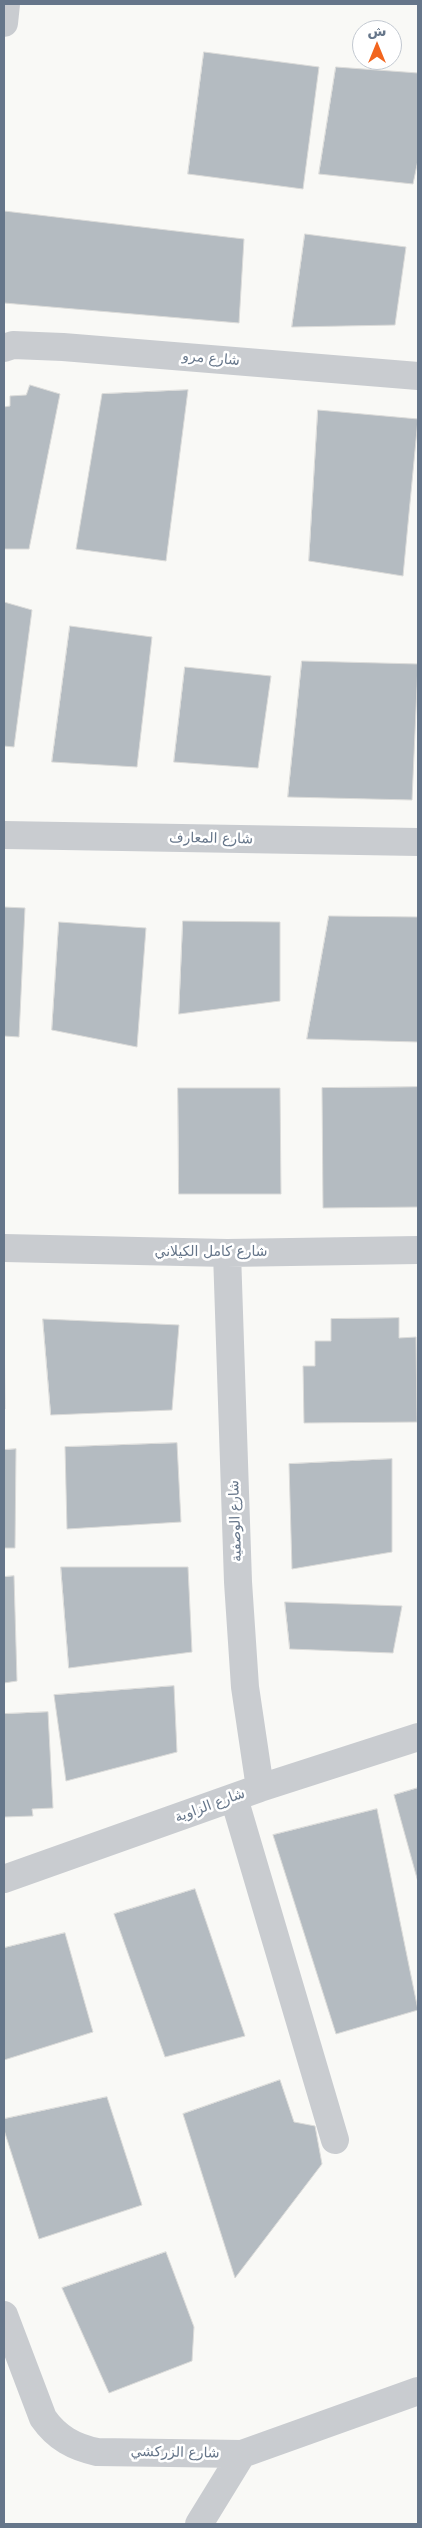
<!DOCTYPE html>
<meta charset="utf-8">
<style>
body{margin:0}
#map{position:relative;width:422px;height:2528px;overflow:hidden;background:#f9f9f6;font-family:"DejaVu Sans","Noto Sans Arabic",sans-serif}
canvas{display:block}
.frame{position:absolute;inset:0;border:5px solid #66768a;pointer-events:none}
.north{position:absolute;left:352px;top:20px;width:50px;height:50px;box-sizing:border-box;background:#fff;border:1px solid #c2c8d0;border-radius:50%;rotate:0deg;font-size:14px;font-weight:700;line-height:20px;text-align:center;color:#66768a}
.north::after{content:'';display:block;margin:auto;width:18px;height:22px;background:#f2651e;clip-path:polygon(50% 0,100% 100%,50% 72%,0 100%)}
</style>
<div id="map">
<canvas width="422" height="2528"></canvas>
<div class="frame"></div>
<div class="north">ش</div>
</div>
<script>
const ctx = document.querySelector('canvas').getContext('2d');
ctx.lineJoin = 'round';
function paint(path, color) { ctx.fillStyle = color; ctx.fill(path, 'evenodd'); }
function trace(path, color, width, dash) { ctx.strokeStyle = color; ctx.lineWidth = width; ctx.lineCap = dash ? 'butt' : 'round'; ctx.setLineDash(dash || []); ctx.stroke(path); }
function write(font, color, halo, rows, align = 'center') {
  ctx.font = font + ' "DejaVu Sans","Noto Sans Arabic",sans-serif'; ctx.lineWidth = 5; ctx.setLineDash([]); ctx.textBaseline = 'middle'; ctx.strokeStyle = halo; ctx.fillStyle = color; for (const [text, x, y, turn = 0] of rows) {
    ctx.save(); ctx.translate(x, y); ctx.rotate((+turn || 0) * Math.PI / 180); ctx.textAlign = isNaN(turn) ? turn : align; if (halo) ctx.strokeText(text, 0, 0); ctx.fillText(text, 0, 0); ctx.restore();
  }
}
const building = new Path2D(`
 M 204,52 L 319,67 L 303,189 L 188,174 Z
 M 336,67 L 418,73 L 418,160 L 413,184 L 319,174 Z
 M 4,211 L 244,239 L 239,323 L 4,303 Z
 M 305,234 L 406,247 L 395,325 L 292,327 Z
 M 30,385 L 60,394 L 29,549 L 4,549 L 4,407 L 10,406 L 10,396 L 26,395 Z
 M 188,390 L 166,561 L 76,549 L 102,394 Z
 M 318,410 L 418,419 L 403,576 L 309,561 Z
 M 4,602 L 32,610 L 14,747 L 4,746 Z
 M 70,626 L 152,637 L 137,767 L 52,762 Z
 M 302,661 L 418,664 L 412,800 L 288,797 Z
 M 185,667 L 271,676 L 258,768 L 174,762 Z
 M 4,907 L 25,908 L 19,1037 L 4,1036 Z
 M 329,916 L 418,917 L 418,1042 L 307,1039 Z
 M 183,921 L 280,922 L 280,1001 L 179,1014 Z
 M 59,922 L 146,928 L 137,1047 L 52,1030 Z
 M 418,1087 L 418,1207 L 323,1208 L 322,1088 Z
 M 178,1088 L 280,1088 L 281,1194 L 179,1194 Z
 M 4,1315 L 5,1409 L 4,1409 Z
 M 399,1318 L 399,1338 L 416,1337 L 417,1422 L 304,1423 L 303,1366 L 315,1366 L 315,1341 L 331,1341 L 331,1319 Z
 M 43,1319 L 179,1325 L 172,1410 L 51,1415 Z
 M 177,1443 L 181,1522 L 67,1529 L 65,1447 Z
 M 16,1449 L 15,1548 L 4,1548 L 4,1450 Z
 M 392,1459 L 392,1552 L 292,1569 L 289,1464 Z
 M 61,1567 L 188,1567 L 192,1652 L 69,1668 Z
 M 14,1576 L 17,1681 L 4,1683 L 4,1577 Z
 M 285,1602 L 402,1606 L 393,1653 L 290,1649 Z
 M 174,1686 L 177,1752 L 66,1781 L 54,1695 Z
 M 48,1712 L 53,1808 L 32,1809 L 33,1816 L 4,1817 L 4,1714 Z
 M 418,1788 L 418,1882 L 394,1795 Z
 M 377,1809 L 418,2010 L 336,2034 L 273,1835 Z
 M 195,1889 L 245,2036 L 165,2057 L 114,1914 Z
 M 65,1933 L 93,2032 L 4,2060 L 4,1948 Z
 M 280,2080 L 294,2122 L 315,2126 L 322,2164 L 235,2278 L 183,2114 Z
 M 107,2097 L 142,2205 L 39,2239 L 4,2130 L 4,2119 Z
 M 166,2252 L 194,2327 L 192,2361 L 109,2393 L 62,2288 Z`);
const minor = new Path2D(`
 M 4,23 L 6,4
 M 4,348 L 13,345 L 63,347 L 418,376
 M 4,835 L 418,842
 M 4,1248 L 227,1253 L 418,1250
 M 227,1253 L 238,1582 L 245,1687 L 260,1788
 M 234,1798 L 335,2140
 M 4,1879 L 260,1788 L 418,1737
 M 4,2315 L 43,2418 C 57,2438 74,2447 97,2452 L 242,2454 L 418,2391
 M 199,2524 L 242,2454`);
const streetNames = [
 ["شارع مرو",211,359,5],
 ["شارع المعارف",211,839,1],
 ["شارع كامل الكيلاني",211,1252],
 ["شارع الوصفية",236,1521,-92],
 ["شارع الزاوية",210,1806,-20],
 ["شارع الزركشي",175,2453,1]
];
paint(building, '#b4bbc1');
trace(building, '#dbdbd9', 1);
trace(minor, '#c9ccd0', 28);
write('14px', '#66768a', '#fff', streetNames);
</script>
